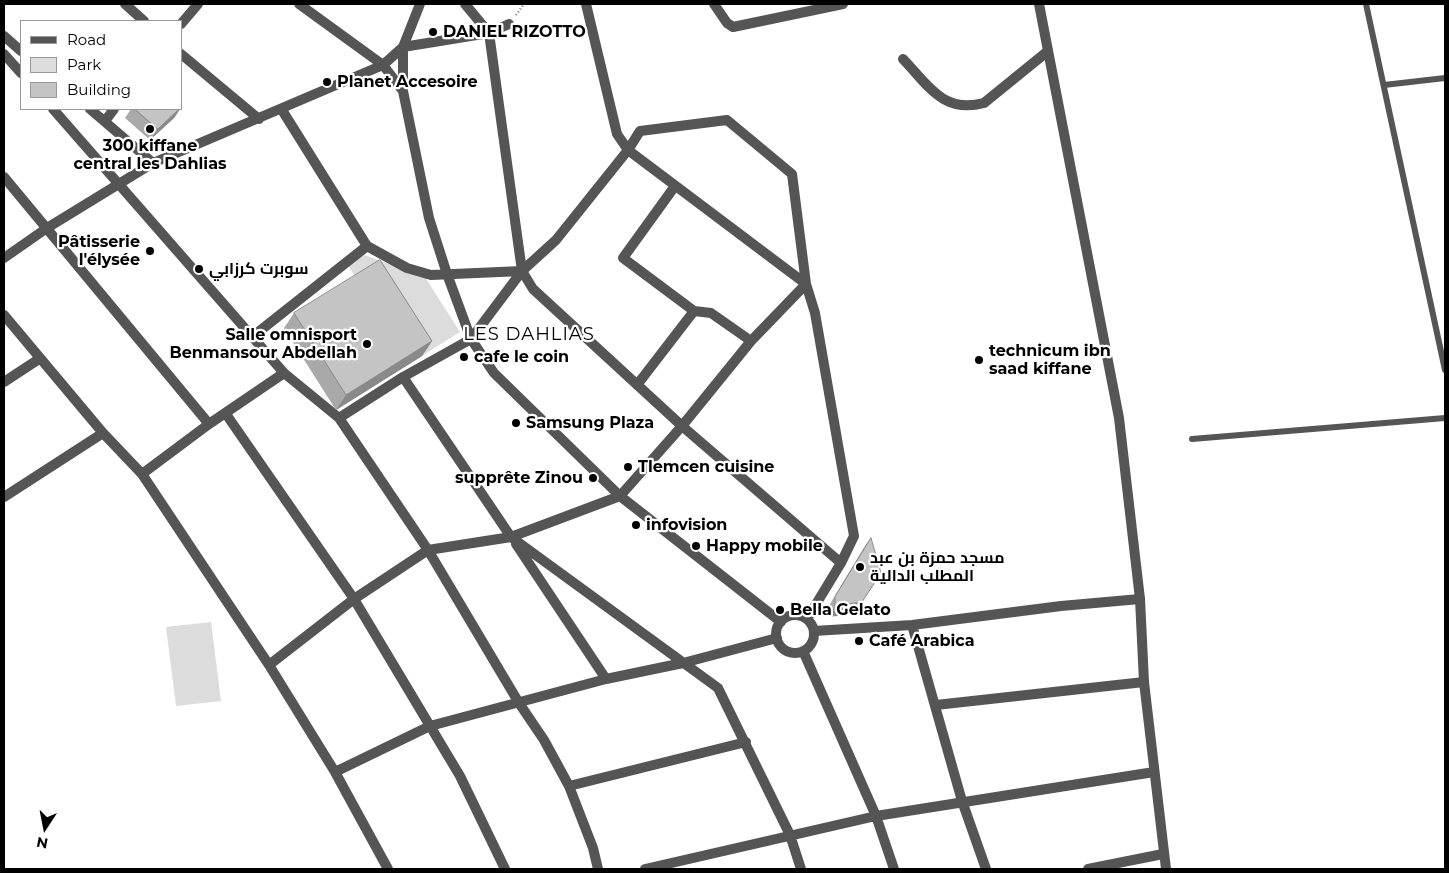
<!DOCTYPE html>
<meta charset="utf-8">
<style>
body{margin:0}
#map{position:relative;width:1449px;height:873px;overflow:hidden;background:#fff;font-family:Montserrat,sans-serif}
canvas{display:block}
.frame{position:absolute;inset:0;border:5px solid #000;pointer-events:none}
.legend{position:absolute;left:20px;top:20px;width:162px;height:90px;box-sizing:border-box;background:#fff;border:1px solid #999;margin:0;padding:6px 9px;list-style:none;font-size:15px;color:#000}
.legend li{display:flex;align-items:center;gap:10px;height:25px}
.legend b{width:25px;border:1px solid #999}
.north{position:absolute;left:20px;top:803px;width:50px;height:50px;-webkit-text-stroke:4px #fff;paint-order:stroke;rotate:191deg;font-size:14px;font-weight:700;line-height:20px;text-align:center;color:#000}
.north::after{content:'';display:block;margin:auto;width:18px;height:22px;background:#000;clip-path:polygon(50% 0,100% 100%,50% 72%,0 100%)}
</style>
<div id="map">
<canvas width="1449" height="873"></canvas>
<div class="frame"></div>
<ul class="legend">
<li><b style="height:6px;background:#555"></b>Road</li>
<li><b style="height:14px;background:#dcdcdc"></b>Park</li>
<li><b style="height:14px;background:#c4c4c4"></b>Building</li>
</ul>
<div class="north">N</div>
</div>
<script>
const ctx = document.querySelector('canvas').getContext('2d');
ctx.lineJoin = 'round';
function paint(path, color) { ctx.fillStyle = color; ctx.fill(path, 'evenodd'); }
function trace(path, color, width, dash) { ctx.strokeStyle = color; ctx.lineWidth = width; ctx.lineCap = dash ? 'butt' : 'round'; ctx.setLineDash(dash || []); ctx.stroke(path); }
function write(font, color, halo, rows, align = 'center') {
  ctx.font = font + ' Montserrat,Cairo,sans-serif'; ctx.lineWidth = 4.5; ctx.setLineDash([]); ctx.textBaseline = 'middle'; ctx.strokeStyle = halo; ctx.fillStyle = color; for (const [text, x, y, turn = 0] of rows) {
    ctx.save(); ctx.translate(x, y); ctx.rotate((+turn || 0) * Math.PI / 180); ctx.textAlign = isNaN(turn) ? turn : align; if (halo) ctx.strokeText(text, 0, 0); ctx.fillText(text, 0, 0); ctx.restore();
  }
}
const green = new Path2D(`
 M 364,255 L 425,277 L 460,332 L 336,410 L 284,328 L 358,282 L 348,265 Z
 M 211,622 L 221,701 L 176,706 L 166,627 Z`);
const path = new Path2D(`
 M 516,15 L 524,4`);
const service = new Path2D(`
 M 1366,4 L 1445,370
 M 1384,85 L 1445,78
 M 1192,439 L 1445,418`);
const minor = new Path2D(`
 M 125,4 L 144,21
 M 299,4 L 383,65 L 403,91 L 429,218 L 447,274 L 471,339 L 494,373 L 620,496 L 781,622
 M 586,4 L 617,134 L 628,150 L 806,284 L 815,313 L 854,536 L 841,563 L 807,619
 M 714,4 L 727,23 L 733,27 L 843,4
 M 181,24 L 198,4
 M 4,36 L 21,51
 M 4,54 L 21,73
 M 181,54 L 259,119
 M 903,59 C 928,85 943,114 984,103 L 1048,51
 M 403,91 L 403,47 L 420,4
 M 53,109 L 284,373 L 339,418 L 428,550 L 519,703 L 544,740 L 569,786 L 593,848 L 598,869
 M 90,109 L 153,163
 M 282,110 L 367,246 L 407,268 L 431,275 L 522,271 L 489,33 L 465,4
 M 105,121 L 114,109
 M 4,177 L 209,424
 M 675,186 L 623,258 L 694,311 L 711,313 L 751,341
 M 4,258 L 47,228 L 153,163 L 383,65 L 403,47 L 489,33 L 509,24
 M 522,271 L 533,289 L 682,426 L 841,563
 M 4,315 L 103,433
 M 252,337 L 367,246
 M 403,377 L 511,537 L 718,688 L 790,835 L 801,869
 M 4,382 L 39,359
 M 637,385 L 694,311
 M 226,414 L 354,599 L 460,776 L 505,869
 M 142,474 L 209,424 L 284,373
 M 4,497 L 103,433 L 142,474 L 269,665 L 335,772 L 388,869
 M 516,544 L 606,679
 M776 634a19 19 0 1 1 38 0a19 19 0 1 1-38 0Z
 M 912,625 L 962,801 L 986,869
 M 814,631 L 912,625 L 1061,606 L 1140,599
 M 803,651 L 876,816 L 894,869
 M 269,665 L 354,599 L 428,550 L 511,537 L 620,496 L 682,426 L 751,341 L 806,284 L 792,174 L 727,120 L 640,131 L 628,150 L 556,240 L 522,271 L 471,339 L 403,377 L 339,418
 M 936,705 L 1144,682
 M 335,772 L 430,726 L 606,679 L 683,663 L 777,638
 M 569,786 L 746,742
 M 645,869 L 876,816 L 1154,772
 M 1088,869 L 1163,854`);
const tertiary = new Path2D(`
 M 1039,4 L 1119,418 L 1140,599 L 1144,682 L 1166,869`);
const wall = new Path2D(`
 M 131,109 L 180,109 L 174,118 L 150,140 L 125,118 Z
 M 294,313 L 432,341 L 422,356 L 336,410 L 284,328 Z
 M 871,538 L 854,614 L 827,617 L 827,609 L 863,549 Z`);
const shadedWall = new Path2D(`
 M 179,109 L 180,109 L 174,118 L 150,140 L 158,129 Z
 M 432,341 L 422,356 L 336,410 L 346,395 Z
 M 862,602 L 854,614 L 827,617 L 835,606 Z`);
const building = new Path2D(`
 M 135,109 L 179,109 L 158,129 Z
 M 380,260 L 432,341 L 346,395 L 294,313 Z
 M 871,538 L 881,573 L 862,602 L 835,606 L 835,597 Z`);
const markers = [
 [433,32,5,"#000"],
 [327,82,5,"#000"],
 [150,129,5,"#000"],
 [150,251,5,"#000"],
 [199,269,5,"#000"],
 [367,344,5,"#000"],
 [464,357,5,"#000"],
 [979,360,5,"#000"],
 [516,423,5,"#000"],
 [628,467,5,"#000"],
 [593,478,5,"#000"],
 [636,525,5,"#000"],
 [696,546,5,"#000"],
 [860,567,5,"#000"],
 [780,610,5,"#000"],
 [859,641,5,"#000"]
];
const poiNames = [
 ["DANIEL RIZOTTO",443,32],
 ["Planet Accesoire",337,82],
 ["300 kiffane",150,146,"center"],
 ["central les Dahlias",150,164,"center"],
 ["Pâtisserie",140,242,"right"],
 ["l'élysée",140,260,"right"],
 ["سوبرت كرزابي",209,269],
 ["Salle omnisport",357,335,"right"],
 ["Benmansour Abdellah",357,353,"right"],
 ["technicum ibn",989,351],
 ["saad kiffane",989,369],
 ["cafe le coin",474,357],
 ["Samsung Plaza",526,423],
 ["Tlemcen cuisine",638,467],
 ["supprête Zinou",583,478,"right"],
 ["infovision",646,525],
 ["Happy mobile",706,546],
 ["مسجد حمزة بن عبد",870,558],
 ["المطلب الدالية",870,576],
 ["Bella Gelato",790,610],
 ["Café Arabica",869,641]
];
const neighbourhoodNames = [
 ["LES DAHLIAS",529,335]
];
paint(green, '#dcdcdc');
trace(path, '#777', 2.5, [1, 2.5]);
trace(service, '#555', 6);
trace(minor, '#555', 10);
trace(tertiary, '#555', 10);
paint(wall, '#a9a9a9');
paint(shadedWall, '#898989');
paint(building, '#c4c4c4');
trace(building, '#898989', 1);
for (const [x, y, r, color] of markers) { const dot = new Path2D(); dot.arc(x, y, r, 0, 2 * Math.PI); ctx.fillStyle = color; ctx.fill(dot); trace(dot, '#fff', 2); }
write('bold 16px', '#000', '#fff', poiNames, 'left');
ctx.letterSpacing = '1px';
write('18px', '#000', '#fff', neighbourhoodNames);
ctx.letterSpacing = '0px';
</script>
